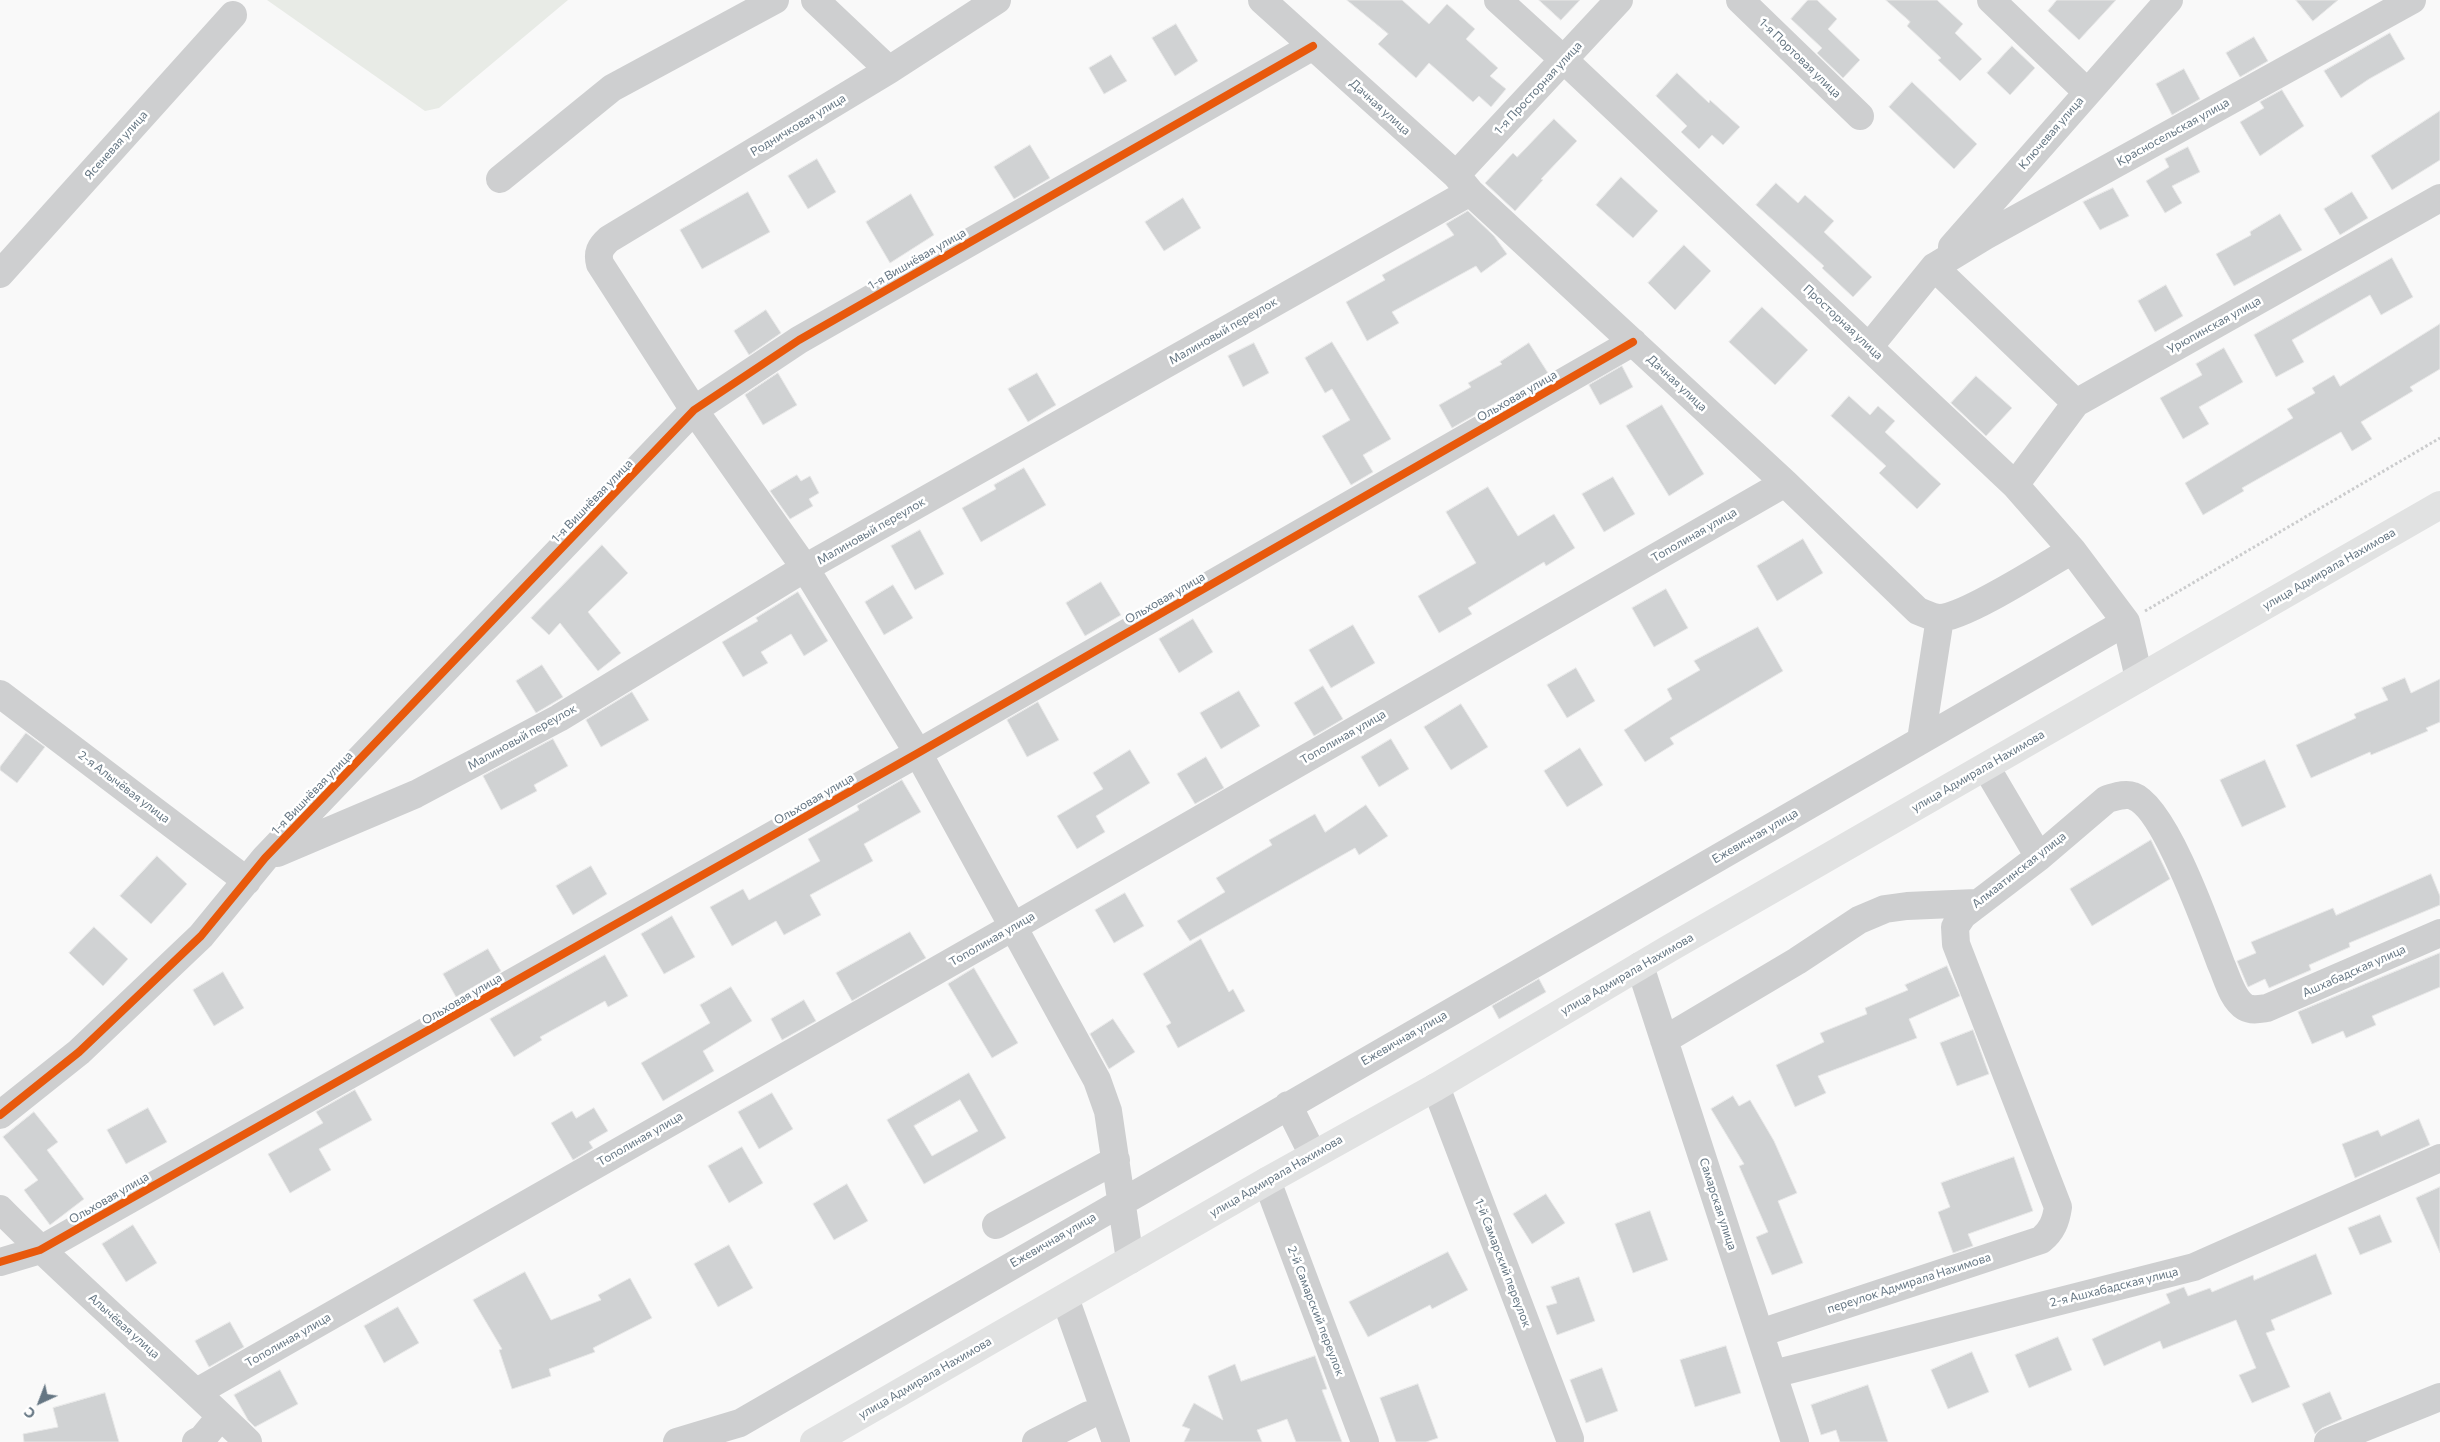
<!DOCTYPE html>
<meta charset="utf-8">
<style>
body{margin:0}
#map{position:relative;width:2440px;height:1442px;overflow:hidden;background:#f9f9f9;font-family:Commissioner,sans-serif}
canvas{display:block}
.north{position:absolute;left:15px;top:1377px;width:50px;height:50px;-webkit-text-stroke:4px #fff;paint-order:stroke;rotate:223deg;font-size:14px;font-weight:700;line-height:20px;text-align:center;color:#657683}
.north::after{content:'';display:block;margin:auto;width:18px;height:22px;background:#657683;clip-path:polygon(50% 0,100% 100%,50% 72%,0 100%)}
</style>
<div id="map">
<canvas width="2440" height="1442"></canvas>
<div class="north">С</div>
</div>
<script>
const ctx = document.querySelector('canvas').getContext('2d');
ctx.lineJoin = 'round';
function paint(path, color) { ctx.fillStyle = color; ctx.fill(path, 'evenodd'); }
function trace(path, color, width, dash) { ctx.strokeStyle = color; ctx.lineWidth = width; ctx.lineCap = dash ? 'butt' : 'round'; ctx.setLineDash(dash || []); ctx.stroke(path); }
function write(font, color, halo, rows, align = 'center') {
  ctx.font = font + ' Commissioner,sans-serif'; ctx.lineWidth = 5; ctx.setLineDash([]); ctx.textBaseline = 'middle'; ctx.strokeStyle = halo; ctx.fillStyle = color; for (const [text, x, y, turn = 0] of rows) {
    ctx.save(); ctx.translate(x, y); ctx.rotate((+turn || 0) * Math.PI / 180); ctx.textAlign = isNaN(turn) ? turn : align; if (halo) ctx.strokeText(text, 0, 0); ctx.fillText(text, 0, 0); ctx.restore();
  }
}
const green = new Path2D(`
 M 267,0 L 568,0 L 439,108 L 425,111 Z`);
const building = new Path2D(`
 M 1347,0 L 1402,0 L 1429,24 L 1447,4 L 1475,29 L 1466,39 L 1498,68 L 1490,76 L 1506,89 L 1491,107 L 1479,96 L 1473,102 L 1429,63 L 1416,78 L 1378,44 L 1388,34 Z
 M 1539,0 L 1580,0 L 1561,20 Z
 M 1808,0 L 1817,0 L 1837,19 L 1828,29 L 1860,60 L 1843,78 L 1817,53 L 1822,48 L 1791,19 Z
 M 1886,0 L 1937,0 L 1963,24 L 1955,33 L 1982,59 L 1960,81 L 1938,60 L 1941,58 L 1907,26 L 1910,22 Z
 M 2057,0 L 2116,0 L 2079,40 L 2048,11 Z
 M 2296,0 L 2338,0 L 2313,21 Z
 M 1176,24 L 1198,61 L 1175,76 L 1152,38 Z
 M 2390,33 L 2405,59 L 2369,79 L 2341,98 L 2324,71 Z
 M 2254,37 L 2268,61 L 2240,77 L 2226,53 Z
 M 2012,46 L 2035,68 L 2010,95 L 1987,73 Z
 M 1111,55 L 1127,81 L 1104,94 L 1089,68 Z
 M 2184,69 L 2200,99 L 2172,115 L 2156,84 Z
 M 1677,73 L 1709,103 L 1710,100 L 1740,127 L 1723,145 L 1712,135 L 1699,149 L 1681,132 L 1687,126 L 1656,96 Z
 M 1912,82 L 1977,144 L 1954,169 L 1889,107 Z
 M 2282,90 L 2304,126 L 2260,156 L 2240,122 L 2264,108 L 2260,102 Z
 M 2440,111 L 2440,160 L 2392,190 L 2371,156 Z
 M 1554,119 L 1577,141 L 1541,179 L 1543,180 L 1515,211 L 1485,183 L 1513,153 L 1517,157 Z
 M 1030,145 L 1050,178 L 1014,199 L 994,167 Z
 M 2188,147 L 2200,172 L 2172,186 L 2182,203 L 2165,213 L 2146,181 L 2169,167 L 2165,159 Z
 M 817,159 L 836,192 L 808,209 L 788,176 Z
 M 1621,177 L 1658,211 L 1633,238 L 1596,205 Z
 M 1776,183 L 1798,203 L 1805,195 L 1834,221 L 1824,232 L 1872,277 L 1853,297 L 1822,268 L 1824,266 L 1756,205 Z
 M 2113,188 L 2129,216 L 2100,230 L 2083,202 Z
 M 748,192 L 770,232 L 702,269 L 680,230 Z
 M 2352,192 L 2368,218 L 2340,235 L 2324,209 Z
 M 911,194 L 934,235 L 890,263 L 866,222 Z
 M 1183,198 L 1201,228 L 1164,251 L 1145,222 Z
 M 1468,211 L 1494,236 L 1507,254 L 1481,273 L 1476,266 L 1392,312 L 1399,323 L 1367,341 L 1346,302 L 1385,280 L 1382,275 L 1454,235 L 1446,224 Z
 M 2280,214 L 2302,250 L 2234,286 L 2216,254 L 2251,235 L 2250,232 Z
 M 1684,245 L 1711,271 L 1675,310 L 1648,283 Z
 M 2392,258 L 2413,297 L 2381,315 L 2370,295 L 2292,340 L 2304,362 L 2276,377 L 2254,335 Z
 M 2166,285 L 2183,316 L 2155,332 L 2138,301 Z
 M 1762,307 L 1808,350 L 1775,385 L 1729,342 Z
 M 766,310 L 781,333 L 749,355 L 734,331 Z
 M 2440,324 L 2440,369 L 2410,387 L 2413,391 L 2361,422 L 2372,439 L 2352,451 L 2341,432 L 2242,488 L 2244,491 L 2203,515 L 2185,483 L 2293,418 L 2287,409 L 2315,393 L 2312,388 L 2334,375 L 2340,386 Z
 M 1332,342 L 1391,439 L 1363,455 L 1373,472 L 1351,485 L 1322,436 L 1350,420 L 1332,389 L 1325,393 L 1305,358 Z
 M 1254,343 L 1269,373 L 1243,387 L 1228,356 Z
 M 1529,343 L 1548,373 L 1452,428 L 1439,405 L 1471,387 L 1468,383 L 1502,364 L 1500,362 Z
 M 2224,348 L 2243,382 L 2199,407 L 2209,424 L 2183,439 L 2160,398 L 2202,375 L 2196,364 Z
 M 1622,366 L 1633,387 L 1600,405 L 1589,385 Z
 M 778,373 L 797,405 L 763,425 L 745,395 Z
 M 1037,373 L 1056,405 L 1028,422 L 1008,389 Z
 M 1976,376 L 2012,408 L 1986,436 L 1951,403 Z
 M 1849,396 L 1870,415 L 1878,406 L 1895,421 L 1885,432 L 1941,484 L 1917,509 L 1879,473 L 1886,466 L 1831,416 Z
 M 1662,405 L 1704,474 L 1669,496 L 1626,426 Z
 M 1024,468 L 1046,505 L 981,542 L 962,508 L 996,489 L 994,485 Z
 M 797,475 L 801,481 L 810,476 L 819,493 L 809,499 L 813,506 L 790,519 L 770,491 Z
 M 1613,477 L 1635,514 L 1604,532 L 1582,494 Z
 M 1488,487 L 1518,536 L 1554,514 L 1575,548 L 1546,566 L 1544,562 L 1468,608 L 1472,614 L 1439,633 L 1418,596 L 1476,563 L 1446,512 Z
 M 920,530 L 944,574 L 915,590 L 891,546 Z
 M 1803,539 L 1823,573 L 1777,601 L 1757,566 Z
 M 602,545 L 628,573 L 588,612 L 621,653 L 598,671 L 560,623 L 549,635 L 531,618 Z
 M 1101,582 L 1121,615 L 1085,636 L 1066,603 Z
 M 893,585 L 913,618 L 884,635 L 865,602 Z
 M 1666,589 L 1688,628 L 1654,647 L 1632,608 Z
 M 798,592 L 828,641 L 804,656 L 791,634 L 761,652 L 768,663 L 743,677 L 722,642 L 758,621 L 756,618 Z
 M 1193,619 L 1213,652 L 1179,673 L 1159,639 Z
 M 1353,625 L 1375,663 L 1331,688 L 1309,650 Z
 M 1758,627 L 1783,671 L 1670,738 L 1674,744 L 1645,762 L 1624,730 L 1672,699 L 1667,689 L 1700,670 L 1694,661 Z
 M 542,665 L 563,697 L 536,713 L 516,681 Z
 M 1576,668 L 1595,701 L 1567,718 L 1547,685 Z
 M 2405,678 L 2411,693 L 2440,679 L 2440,722 L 2426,728 L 2428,731 L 2371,755 L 2370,752 L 2311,778 L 2296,745 L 2356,718 L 2354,714 L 2388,700 L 2382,688 Z
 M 1323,686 L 1343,719 L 1314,736 L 1294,703 Z
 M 1239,691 L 1260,726 L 1221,749 L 1200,713 Z
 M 632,692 L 649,720 L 601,747 L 586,720 Z
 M 1038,702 L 1059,740 L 1027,757 L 1007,720 Z
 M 1461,704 L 1488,747 L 1451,770 L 1424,727 Z
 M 26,733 L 45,747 L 17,783 L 0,770 L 0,767 Z
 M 553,739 L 568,766 L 534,785 L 537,791 L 501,810 L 483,776 Z
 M 1391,739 L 1409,769 L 1379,787 L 1361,757 Z
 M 1580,748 L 1603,785 L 1567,807 L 1544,771 Z
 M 1130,750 L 1150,783 L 1096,816 L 1105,832 L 1077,849 L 1057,816 L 1103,789 L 1093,773 Z
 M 1206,757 L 1224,788 L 1195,804 L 1177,774 Z
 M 2265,760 L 2286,807 L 2242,827 L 2220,780 Z
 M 902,780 L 921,812 L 864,844 L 873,861 L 810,895 L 821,915 L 784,935 L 776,921 L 732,946 L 710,907 L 743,889 L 749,900 L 820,861 L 808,839 L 859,810 L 857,806 Z
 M 1366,805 L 1388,836 L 1359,855 L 1355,848 L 1190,941 L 1177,921 L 1225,892 L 1216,878 L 1272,845 L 1269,840 L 1315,814 L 1325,832 Z
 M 2151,840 L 2170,879 L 2092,926 L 2070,889 Z
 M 157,856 L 187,884 L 151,924 L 120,896 Z
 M 591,866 L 607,894 L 573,915 L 556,886 Z
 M 2431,874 L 2440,896 L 2440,905 L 2349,943 L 2350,947 L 2309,965 L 2311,970 L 2269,988 L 2265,979 L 2248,987 L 2237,961 L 2256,953 L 2251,942 L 2333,908 L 2336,915 Z
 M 1125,893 L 1144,926 L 1114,943 L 1095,910 Z
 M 672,916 L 695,957 L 664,974 L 641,934 Z
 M 94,927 L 128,959 L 103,986 L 69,953 Z
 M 910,932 L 926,958 L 852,1001 L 836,973 Z
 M 1201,939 L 1229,992 L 1233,989 L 1245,1011 L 1178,1048 L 1166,1026 L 1171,1023 L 1143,974 Z
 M 488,949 L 501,971 L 456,997 L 443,974 Z
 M 2440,953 L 2440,987 L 2372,1016 L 2376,1025 L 2346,1038 L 2343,1031 L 2312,1044 L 2298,1012 Z
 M 605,955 L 628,996 L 608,1007 L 605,1001 L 540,1037 L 542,1040 L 514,1057 L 490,1019 Z
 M 1947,966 L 1960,996 L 1909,1019 L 1917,1038 L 1818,1076 L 1826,1093 L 1795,1107 L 1776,1065 L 1824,1042 L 1820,1033 L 1867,1014 L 1865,1008 L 1908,990 L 1905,985 Z
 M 974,968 L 1018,1043 L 992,1058 L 948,984 Z
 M 223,972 L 244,1008 L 214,1026 L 193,990 Z
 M 1539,979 L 1546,992 L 1499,1019 L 1492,1006 Z
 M 731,987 L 752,1021 L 703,1051 L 714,1071 L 663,1101 L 641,1063 L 710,1023 L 700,1005 Z
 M 804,1000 L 816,1021 L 782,1040 L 771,1019 Z
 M 1113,1019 L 1135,1052 L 1109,1069 L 1090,1034 Z
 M 1973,1030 L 1989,1074 L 1957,1086 L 1940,1043 Z
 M 969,1073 L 1006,1138 L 924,1184 L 887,1120 ZM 960,1100 L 978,1131 L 932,1156 L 914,1126 Z
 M 355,1090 L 372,1120 L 319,1149 L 331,1170 L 290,1193 L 268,1154 L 323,1123 L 316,1112 Z
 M 772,1093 L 793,1129 L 759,1149 L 738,1112 Z
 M 1733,1096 L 1739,1106 L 1750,1100 L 1774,1141 L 1797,1193 L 1778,1201 L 1803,1263 L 1772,1275 L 1756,1237 L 1768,1232 L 1739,1166 L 1744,1164 L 1711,1109 Z
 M 148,1108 L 167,1142 L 126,1164 L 107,1130 Z
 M 594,1108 L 608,1131 L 589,1142 L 593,1148 L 573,1160 L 551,1123 L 572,1111 L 576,1118 Z
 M 34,1112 L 58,1142 L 47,1150 L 84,1199 L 50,1225 L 24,1190 L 38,1180 L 3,1137 Z
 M 2419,1119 L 2430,1145 L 2355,1178 L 2342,1144 L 2378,1130 L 2381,1136 Z
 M 742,1147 L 763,1183 L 729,1203 L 708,1166 Z
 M 2014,1157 L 2033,1211 L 1968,1234 L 1973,1246 L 1953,1253 L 1938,1212 L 1950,1207 L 1941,1183 Z
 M 847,1184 L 868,1221 L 834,1240 L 813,1204 Z
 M 2440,1187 L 2440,1253 L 2416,1198 Z
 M 1546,1194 L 1565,1223 L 1532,1244 L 1513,1214 Z
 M 1650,1211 L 1668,1260 L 1633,1273 L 1615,1224 Z
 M 2380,1215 L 2392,1242 L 2360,1255 L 2348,1228 Z
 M 133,1225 L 157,1263 L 126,1282 L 102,1244 Z
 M 729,1245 L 753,1288 L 718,1307 L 694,1264 Z
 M 1448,1252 L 1468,1290 L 1432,1309 L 1430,1305 L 1368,1337 L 1349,1302 Z
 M 2316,1254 L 2332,1294 L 2271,1320 L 2275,1330 L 2266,1333 L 2290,1387 L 2252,1403 L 2239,1375 L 2256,1368 L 2236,1320 L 2163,1349 L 2160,1341 L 2104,1366 L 2092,1339 L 2170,1303 L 2166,1294 L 2184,1287 L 2188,1296 L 2210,1288 L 2212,1292 L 2253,1275 L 2254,1280 Z
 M 525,1272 L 551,1320 L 601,1300 L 598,1295 L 630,1278 L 652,1318 L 593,1348 L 595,1352 L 549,1369 L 551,1376 L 512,1389 L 499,1350 L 502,1349 L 473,1300 Z
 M 1579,1277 L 1595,1321 L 1557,1335 L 1546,1306 L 1557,1303 L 1551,1287 Z
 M 398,1307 L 419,1343 L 384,1363 L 364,1326 Z
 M 230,1322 L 244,1347 L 209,1367 L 195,1341 Z
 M 2058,1337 L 2072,1370 L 2029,1388 L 2015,1355 Z
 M 1726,1346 L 1741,1393 L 1695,1407 L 1680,1360 Z
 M 1972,1352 L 1989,1392 L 1948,1409 L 1931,1370 Z
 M 1315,1356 L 1327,1389 L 1322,1390 L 1342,1442 L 1296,1442 L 1287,1419 L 1257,1430 L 1262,1442 L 1184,1442 L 1190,1429 L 1182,1426 L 1194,1403 L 1223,1420 L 1208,1376 L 1235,1364 L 1241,1381 Z
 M 1602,1368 L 1618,1411 L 1586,1423 L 1570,1380 Z
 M 280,1370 L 298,1404 L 255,1427 L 248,1420 L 234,1395 Z
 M 1418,1384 L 1438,1438 L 1426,1442 L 1396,1442 L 1380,1398 Z
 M 1868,1385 L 1888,1442 L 1840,1442 L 1836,1430 L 1821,1435 L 1811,1405 Z
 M 2330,1392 L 2342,1419 L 2322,1428 L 2315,1434 L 2302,1404 Z
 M 105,1393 L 119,1442 L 24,1442 L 23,1434 L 58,1427 L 53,1408 Z`);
const path = new Path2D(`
 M 2145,611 L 2440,438`);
const minor = new Path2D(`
 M 815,0 L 889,70
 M 997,0 L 889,70 L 609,239 C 600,247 597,253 600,264 L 694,410 L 805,568 L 918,753 L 1097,1080 L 1108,1111 L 1130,1260
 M 1262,0 L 1456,175 L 1470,192 L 1785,483 L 1918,611 C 1924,613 1933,618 1940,618 C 1966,617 2046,565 2072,550
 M 1498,0 L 1564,60 L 2015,485 L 2072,550 L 2126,622 L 2139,678
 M 1740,0 L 1860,116
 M 1991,0 L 2087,92
 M 1456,175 L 1619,0
 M 500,179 L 612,88 L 775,0
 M 1952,247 L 2169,0
 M 1934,267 L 1985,236 L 2412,0
 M 0,274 L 233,15
 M 1869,347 L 1934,267 L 2076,403
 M 2015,485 L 2076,403 L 2440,198
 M 0,694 L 247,881
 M 1921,740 L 1940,618
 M 1986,767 L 2039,857
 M 277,853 L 416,794 L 559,718 L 805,568 L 1470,192
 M 1640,966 L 1795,1442
 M 1664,1040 L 1797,961 L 1859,920 L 1885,909 L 1907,906 L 1976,903
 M 1436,1087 L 1570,1439
 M 1288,1105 L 1313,1155
 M 0,1115 L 79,1052 L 201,936 L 265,858 L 694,410 L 799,340 L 1313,46
 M 1267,1181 L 1365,1442
 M 0,1209 C 80,1290 167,1363 248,1442
 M 996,1225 L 1116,1160
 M 0,1262 L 40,1250 L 918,753 L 1633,342
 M 1065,1298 L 1116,1442
 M 1760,1333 L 2041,1240 C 2052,1231 2056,1221 2058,1207 L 1956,944 L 1955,927 L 1963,915 L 2039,857 L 2107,799 C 2115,797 2125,793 2133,796 C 2165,807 2208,930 2221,964 C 2227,977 2232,999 2245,1007 C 2252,1011 2260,1009 2267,1008 L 2440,933
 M 1773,1374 L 2194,1267 L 2440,1158
 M 197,1392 L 1011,928 L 1785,483
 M 196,1442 L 202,1439 L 221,1416
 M 677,1442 L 740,1423 L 2126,622
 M 1036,1442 L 1089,1415
 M 2328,1442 L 2440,1397`);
const major = new Path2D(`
 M 814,1442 L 1267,1181 L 1436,1087 L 1670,948 L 2440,505`);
const cycleway = new Path2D(`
 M 0,1115 L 79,1052 L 201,936 L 265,858 L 694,410 L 799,340 L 1313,46
 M 0,1262 L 40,1250 L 918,753 L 1633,342`);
const streetNames = [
 ["1-я Портовая улица",1800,58,44],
 ["1-я Просторная улица",1538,88,-47],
 ["Дачная улица",1380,107,42],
 ["Родничковая улица",798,125,-31],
 ["Красносельская улица",2173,132,-29],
 ["Ключевая улица",2051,133,-49],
 ["Ясеневая улица",116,145,-48],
 ["1-я Вишнёвая улица",917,259,-30],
 ["Просторная улица",1843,322,43],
 ["Урюпинская улица",2214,325,-29],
 ["Малиновый переулок",1223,331,-30],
 ["Дачная улица",1677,383,43],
 ["Ольховая улица",1517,396,-30],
 ["1-я Вишнёвая улица",592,501,-46],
 ["Малиновый переулок",871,531,-30],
 ["Тополиная улица",1694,535,-30],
 ["улица Адмирала Нахимова",2329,569,-30],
 ["Ольховая улица",1165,598,-30],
 ["Малиновый переулок",522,737,-29],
 ["Тополиная улица",1343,737,-30],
 ["улица Адмирала Нахимова",1978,771,-30],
 ["2-я Алычёвая улица",124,787,37],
 ["1-я Вишнёвая улица",312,793,-46],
 ["Ольховая улица",814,799,-30],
 ["Ежевичная улица",1755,836,-30],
 ["Алмаатинская улица",2019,870,-38],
 ["Тополиная улица",992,939,-30],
 ["Ашхабадская улица",2354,971,-24],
 ["улица Адмирала Нахимова",1627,974,-30],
 ["Ольховая улица",462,999,-30],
 ["Ежевичная улица",1404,1038,-30],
 ["Тополиная улица",640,1139,-30],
 ["улица Адмирала Нахимова",1276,1176,-30],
 ["Ольховая улица",109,1198,-30],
 ["Самарская улица",1718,1204,72],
 ["Ежевичная улица",1053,1240,-30],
 ["1-й Самарский переулок",1503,1263,69],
 ["переулок Адмирала Нахимова",1909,1283,-18],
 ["2-я Ашхабадская улица",2114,1287,-14],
 ["2-й Самарский переулок",1316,1311,69],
 ["Алычёвая улица",124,1326,42],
 ["Тополиная улица",288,1340,-30],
 ["улица Адмирала Нахимова",925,1378,-30]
];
paint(green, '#e8ebe6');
paint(building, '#d0d2d3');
trace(building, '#e8e8e8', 1);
trace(path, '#cbcccd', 3, [2.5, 2.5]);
trace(minor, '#cecfd0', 28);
trace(major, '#e1e2e2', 28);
trace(cycleway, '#e8590c', 8);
write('12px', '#657683', '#fff', streetNames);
</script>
